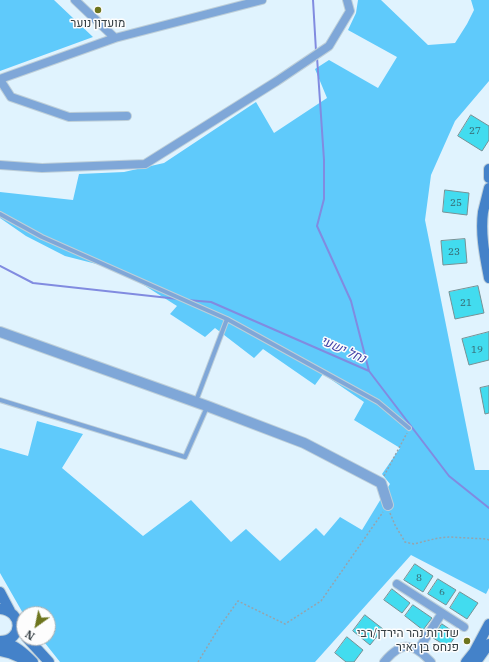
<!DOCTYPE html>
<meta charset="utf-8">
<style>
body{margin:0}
#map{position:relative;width:489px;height:662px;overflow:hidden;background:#e0f3fe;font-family:"IBM Plex Serif",serif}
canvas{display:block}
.north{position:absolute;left:16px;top:606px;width:40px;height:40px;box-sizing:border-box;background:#fdfdfd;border:1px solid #adb1b3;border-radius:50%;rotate:213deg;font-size:11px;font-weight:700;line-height:16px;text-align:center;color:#343e43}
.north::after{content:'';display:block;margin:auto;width:14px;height:18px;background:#6d751e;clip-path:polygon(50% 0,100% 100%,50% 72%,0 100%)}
</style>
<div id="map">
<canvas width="489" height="662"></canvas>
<div class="north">N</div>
</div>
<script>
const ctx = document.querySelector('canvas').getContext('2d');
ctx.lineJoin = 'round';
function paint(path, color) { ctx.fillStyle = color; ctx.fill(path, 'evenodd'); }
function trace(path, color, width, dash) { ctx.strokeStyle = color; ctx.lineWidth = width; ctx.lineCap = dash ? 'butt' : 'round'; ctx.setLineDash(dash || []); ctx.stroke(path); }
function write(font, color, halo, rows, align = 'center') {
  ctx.font = font + ' "IBM Plex Serif",Heebo,serif'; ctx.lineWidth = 3; ctx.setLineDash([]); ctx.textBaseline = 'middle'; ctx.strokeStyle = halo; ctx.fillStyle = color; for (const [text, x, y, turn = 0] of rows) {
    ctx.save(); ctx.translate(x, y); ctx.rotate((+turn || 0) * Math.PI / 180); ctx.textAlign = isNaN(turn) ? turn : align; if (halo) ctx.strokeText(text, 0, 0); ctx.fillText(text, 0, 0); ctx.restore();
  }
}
const green = new Path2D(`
 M 0,0 L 54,0 L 93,37 L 0,71 Z
 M 358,0 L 381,0 L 428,45 L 455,43 L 467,24 L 474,10 L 471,0 L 489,0 L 489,81 L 455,121 L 431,175 L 425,220 L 475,470 L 489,470 L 489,588 L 486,594 L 411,555 L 315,662 L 60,662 L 41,638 L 48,638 L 48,614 L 24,614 L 24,615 L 0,573 L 0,448 L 28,456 L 37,421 L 83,434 L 62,468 L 143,536 L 191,500 L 231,542 L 246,529 L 280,561 L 316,528 L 324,536 L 340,517 L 362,530 L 390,484 L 382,474 L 400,448 L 354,420 L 364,402 L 323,374 L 315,385 L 263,349 L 254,358 L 215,328 L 205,337 L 170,314 L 177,306 L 120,270 L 65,256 L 26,236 L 0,218 L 0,192 L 73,200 L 79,174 L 124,172 L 164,163 L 256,102 L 274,133 L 327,98 L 315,69 L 329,60 L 378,88 L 397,57 L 348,30 L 356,13 Z`);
const stream = new Path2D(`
 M 313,0 L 316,51
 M 317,57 L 324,160 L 324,199 L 317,226 L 351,301 L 369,371
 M 0,266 L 33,283 L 178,299
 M 187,300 L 211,302 L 369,371 L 449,476 L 489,508`);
const building = new Path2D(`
 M 471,115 L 489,126 L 489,140 L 482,151 L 458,136 Z
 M 445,190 L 469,193 L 467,215 L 443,212 Z
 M 465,239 L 467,263 L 443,265 L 441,241 Z
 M 478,286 L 484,313 L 455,319 L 449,292 Z
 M 489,332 L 489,360 L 469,365 L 462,339 Z
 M 489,386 L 489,413 L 485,414 L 480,388 Z
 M 415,564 L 433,576 L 423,592 L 404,580 Z
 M 438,579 L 456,590 L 446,605 L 428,594 Z
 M 392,589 L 410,603 L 402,613 L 384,600 Z
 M 460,592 L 478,603 L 467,619 L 450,608 Z
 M 413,605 L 432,618 L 423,630 L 405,616 Z
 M 365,615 L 383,629 L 370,645 L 353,631 Z
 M 442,624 L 457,634 L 448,647 L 433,638 Z
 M 347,637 L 363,650 L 354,662 L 346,662 L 335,653 Z`);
const path = new Path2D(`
 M 384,476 L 407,433
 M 390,513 L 395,525 L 405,542 L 414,544 L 438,538 L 449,537 L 487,539 L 489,540
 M 198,662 L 220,626 L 238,601 L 285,624 L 321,601 L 383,512`);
const service = new Path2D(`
 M 0,214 L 42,237 L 227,319 L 378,402 L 409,428
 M 0,400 L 185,457 L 207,407
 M 196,401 L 227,319`);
const minor = new Path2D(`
 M 75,0 L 115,38
 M 0,79 L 115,38 L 262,0
 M 0,80 L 11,97 L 69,117 L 127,116
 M 0,165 L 42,168 L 145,164 L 277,81 L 329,46 L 350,11 L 347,0
 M 397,584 L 464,627
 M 418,650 L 442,613
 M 384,662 C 402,641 412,642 431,662`);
const tertiary = new Path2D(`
 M 0,332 L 207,406 L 304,443 L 381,483 L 388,505`);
const secondary = new Path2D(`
 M 489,169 L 489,178
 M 489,188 C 487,196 485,204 483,212 C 480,234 485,257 489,278
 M 0,592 L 10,611
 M 0,609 C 24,611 23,641 0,641
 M 27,638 L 49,662
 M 2,641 C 15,645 24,653 33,662
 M 0,651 L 9,653 L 26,660
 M 466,662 L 474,652 L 489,624
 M 476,662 L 489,644`);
const markers = [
 [98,10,4,"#6d751e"],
 [467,641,4,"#6d751e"]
];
const numberNames = [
 ["27",475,131],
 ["25",456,203],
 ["23",454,252],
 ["21",466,303],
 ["19",477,350],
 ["8",419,578],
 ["6",442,592]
];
const poiNames = [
 ["מועדון נוער",98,24],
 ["שדרות נהר הירדן/רבי",459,634,"right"],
 ["פנחס בן יאיר",459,648,"right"]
];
const waterNames = [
 ["נחל ישעי",343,350,24]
];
paint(green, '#5fcafb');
trace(stream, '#818be0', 2);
paint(building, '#42dcef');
trace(building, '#769195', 1);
trace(service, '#becfd9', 6);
trace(minor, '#becfd9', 10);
trace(tertiary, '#becfd9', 12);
trace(secondary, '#becfd9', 12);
trace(path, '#95a4ad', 1.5, [2, 2]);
trace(service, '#7fa7d8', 4);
trace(minor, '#7fa7d8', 8);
trace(tertiary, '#7fa7d8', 10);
trace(secondary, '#4482c9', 10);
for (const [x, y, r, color] of markers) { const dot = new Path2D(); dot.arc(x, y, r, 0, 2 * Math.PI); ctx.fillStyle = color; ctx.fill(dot); trace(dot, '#fdfdfd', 1.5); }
write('10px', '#38666e', null, numberNames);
write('12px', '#343e43', '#fdfdfd', poiNames);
write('italic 13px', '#4244a8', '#fdfdfd', waterNames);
</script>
